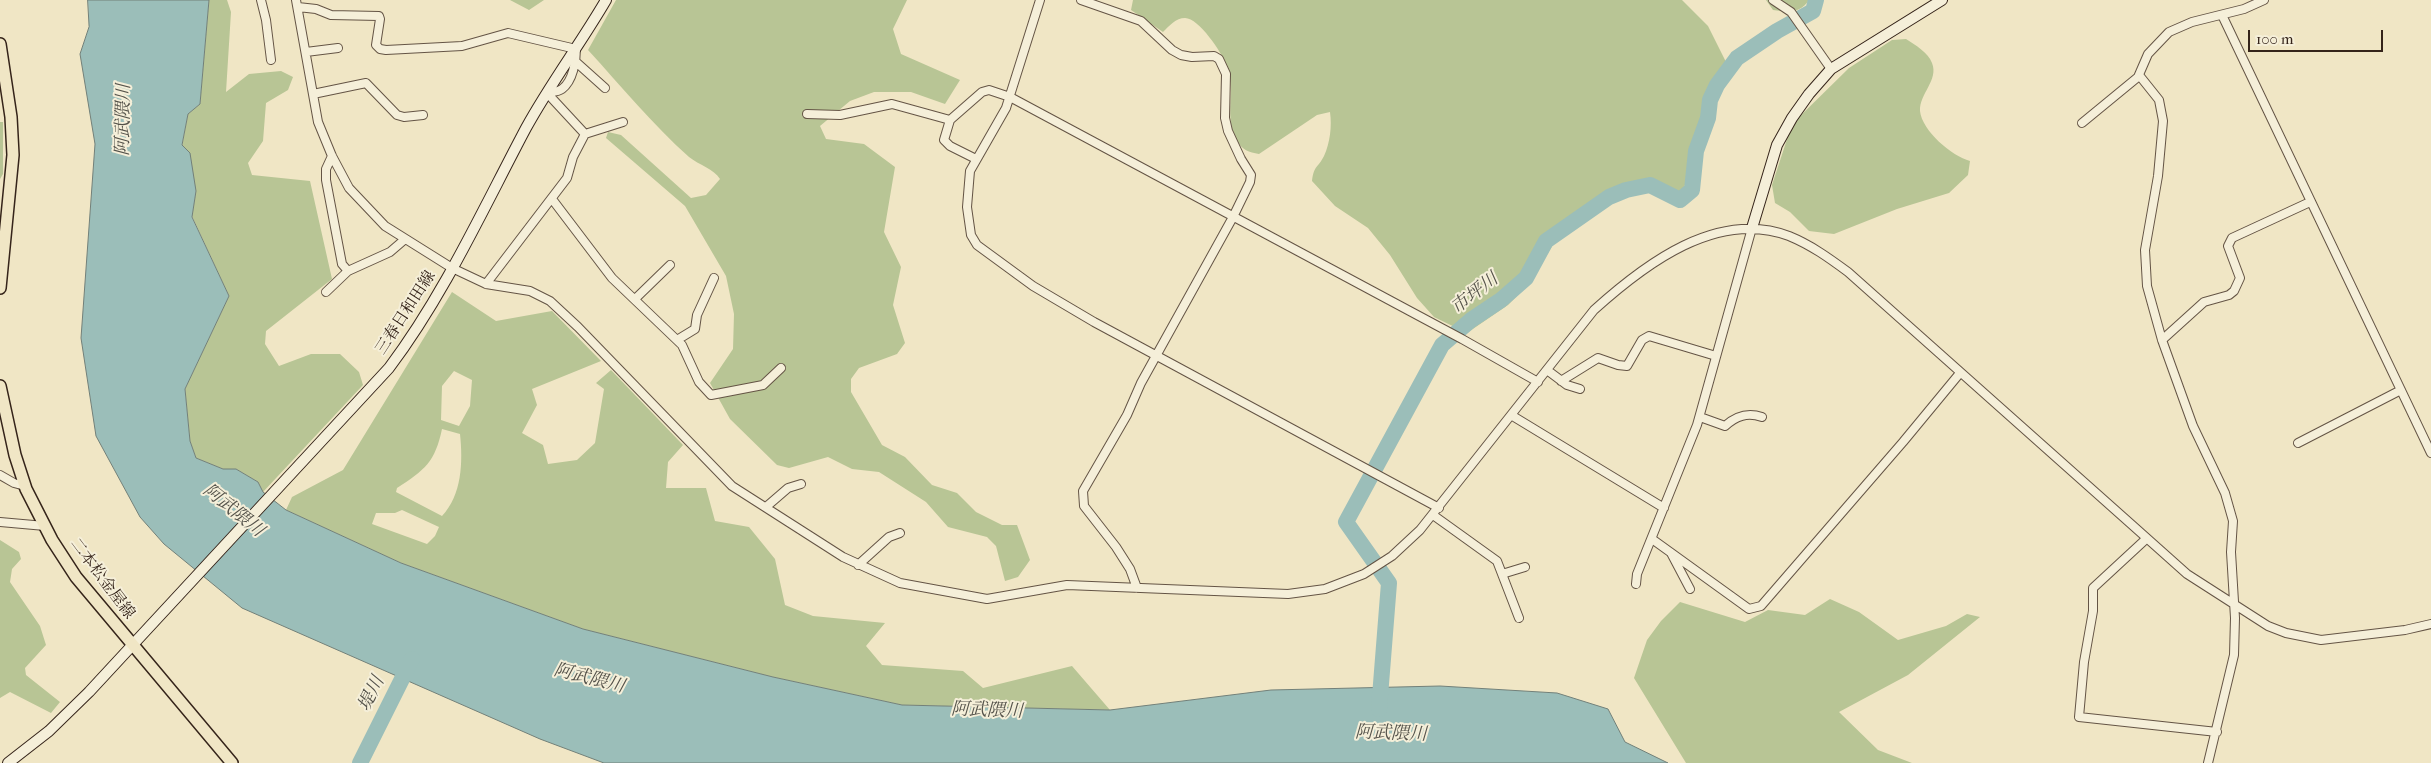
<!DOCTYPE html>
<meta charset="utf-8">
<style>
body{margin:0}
#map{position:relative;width:2431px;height:763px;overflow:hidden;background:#f0e6c5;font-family:"IM FELL French Canon",serif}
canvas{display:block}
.scale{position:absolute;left:2248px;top:30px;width:135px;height:22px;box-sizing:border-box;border:2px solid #35241a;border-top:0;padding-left:6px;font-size:15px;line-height:18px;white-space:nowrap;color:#35241a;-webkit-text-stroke:4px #f5efd9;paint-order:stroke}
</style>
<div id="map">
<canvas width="2431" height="763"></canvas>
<div class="scale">100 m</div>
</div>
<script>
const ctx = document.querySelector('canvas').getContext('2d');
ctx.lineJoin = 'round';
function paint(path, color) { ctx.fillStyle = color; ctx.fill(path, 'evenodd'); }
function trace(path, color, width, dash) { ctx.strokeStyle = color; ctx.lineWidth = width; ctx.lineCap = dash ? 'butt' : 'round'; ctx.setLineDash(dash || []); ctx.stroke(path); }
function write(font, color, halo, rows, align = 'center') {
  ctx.font = font + ' "IM FELL French Canon","Noto Serif JP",serif'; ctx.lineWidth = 4; ctx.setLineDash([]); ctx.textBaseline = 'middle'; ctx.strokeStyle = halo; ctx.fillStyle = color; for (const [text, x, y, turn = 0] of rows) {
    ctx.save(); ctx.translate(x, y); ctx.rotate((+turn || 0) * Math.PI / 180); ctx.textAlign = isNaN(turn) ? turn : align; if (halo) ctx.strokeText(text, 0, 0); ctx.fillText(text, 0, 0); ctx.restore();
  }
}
const green = new Path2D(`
 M 209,0 L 227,0 L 231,12 L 226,92 L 249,74 L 281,71 L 293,77 L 288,90 L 266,103 L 263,141 L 248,163 L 252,175 L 310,181 L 332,279 L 266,331 L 265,344 L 279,366 L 311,354 L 340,354 L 359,372 L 363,385 L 263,492 L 258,482 L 236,469 L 223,469 L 196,458 L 190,441 L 185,389 L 229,296 L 192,216 L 196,191 L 182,146 L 188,114 L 200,104 Z
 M 510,0 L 544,0 L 529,10 Z
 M 616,0 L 907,0 L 893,29 L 901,54 L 960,80 L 945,104 L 911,92 L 874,92 L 850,101 L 820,126 L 826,139 L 864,144 L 895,167 L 884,232 L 901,267 L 893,305 L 905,343 L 897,354 L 859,368 L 851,379 L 851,392 L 882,445 L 905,457 L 932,485 L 957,493 L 976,512 L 1002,525 L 1017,525 L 1030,560 L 1018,577 L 1005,581 L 996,546 L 987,537 L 948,527 L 926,502 L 879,472 L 852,469 L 828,457 L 789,468 L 777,465 L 730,419 L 710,383 L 733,349 L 734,314 L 726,276 L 685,206 L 606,138 L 608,132 L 621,135 L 691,198 L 706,195 L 720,179 C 714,169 699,165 689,157 C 653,125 621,86 588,50 Z
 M 1133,0 L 1682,0 L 1708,26 L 1726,62 L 1726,68 L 1713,92 L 1704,133 L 1692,156 L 1684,189 L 1674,196 L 1644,187 L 1592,209 L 1556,240 L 1528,285 L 1508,305 L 1467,333 L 1434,317 L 1417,298 L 1390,255 L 1368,228 L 1335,206 L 1312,181 C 1314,165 1318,168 1324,156 C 1330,143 1332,126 1330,112 L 1317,115 L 1259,154 C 1249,152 1242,150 1237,141 C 1223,118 1237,90 1227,66 C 1222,53 1199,18 1185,18 C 1176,18 1169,26 1163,32 L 1131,10 Z
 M 1766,0 L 1809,0 C 1800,14 1788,12 1773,10 Z
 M 1906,39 C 1915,45 1928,52 1932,63 C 1939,80 1919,94 1920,111 C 1922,131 1952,156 1970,161 L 1968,175 L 1949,193 L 1897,209 L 1834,234 L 1809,231 L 1790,212 L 1775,203 L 1772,185 L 1792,124 L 1849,68 L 1892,40 Z
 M 0,122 L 3,122 L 3,174 L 0,179 Z
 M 452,292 L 496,321 L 552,311 L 601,361 L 532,389 L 537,405 L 522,433 L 543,445 L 548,464 L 577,460 L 595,443 L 604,389 L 596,383 L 611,370 L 683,445 L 668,462 L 666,488 L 706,488 L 715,521 L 749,527 L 775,559 L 785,605 L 813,616 L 885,623 L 866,646 L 882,665 L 963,671 L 983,688 L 1072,666 L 1110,710 L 902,705 L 773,677 L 583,629 L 401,563 L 286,510 L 292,497 L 343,470 ZM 454,371 L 472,380 L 470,406 L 459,426 L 441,420 L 442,386 ZM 442,429 L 460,434 C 463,462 462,495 442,516 L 396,492 L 397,488 C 425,470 435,462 442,429 ZM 402,510 L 439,527 L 435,536 L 427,544 L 372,524 L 376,513 L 395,513 Z
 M 0,540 L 19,552 L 21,559 L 12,569 L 10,582 L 40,626 L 46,645 L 25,668 L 26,675 L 60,702 L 51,713 L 10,692 L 0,698 Z
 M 1830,599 L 1859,612 L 1898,640 L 1946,626 L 1967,614 L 1980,617 L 1908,675 L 1839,712 L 1878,750 L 1912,763 L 1686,763 L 1634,678 L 1647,640 L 1661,621 L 1680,602 L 1745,622 L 1768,610 L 1805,615 Z`);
const water = new Path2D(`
 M 88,0 L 209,0 L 200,104 L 188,114 L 182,145 L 190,153 L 196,191 L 192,217 L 229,296 L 185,389 L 190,441 L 196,458 L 223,469 L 236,469 L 258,482 L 263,492 L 286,510 L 401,563 L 583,629 L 773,677 L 902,705 L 1110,710 L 1271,690 L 1440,686 L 1557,693 L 1608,709 L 1625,742 L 1668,763 L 604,763 L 540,739 L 242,608 L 164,544 L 140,517 L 96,436 L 81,338 L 95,144 L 80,54 L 89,27 Z`);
const river = new Path2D(`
 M 1379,709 L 1389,583 L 1346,522 L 1442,345 L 1471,320 L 1501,300 L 1526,278 L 1546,241 L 1609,197 L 1626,190 L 1650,185 L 1680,200 L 1692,190 L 1696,151 L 1708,118 L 1710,100 L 1717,85 L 1737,58 L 1777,31 L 1813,11 L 1816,0
 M 360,763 L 412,659`);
const street = new Path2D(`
 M 261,0 L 266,20 L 271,60
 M 296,0 L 318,122 L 332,156 L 349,188 L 385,226 L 452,268 L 486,284 L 530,291 L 550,301 L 578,327 L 732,486 L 843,557 L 900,583 L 987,599 L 1067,585 L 1288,594 L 1325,589 L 1364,574 L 1392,556 L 1420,530 L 1594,310 C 1645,264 1717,209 1789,236 C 1811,245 1829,258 1848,272 L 2131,524 L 2187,574 L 2268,626 L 2286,633 L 2321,640 L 2405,630 L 2431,624
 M 1040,0 L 1006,108 L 970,171 L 967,207 L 971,235 L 977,245 L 1033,286 L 1094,322 L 1439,508
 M 1081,0 L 1141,21 L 1172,50 L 1181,55 L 1192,57 L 1214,56 L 1219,59 L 1226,74 L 1225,118 L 1228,131 L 1241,159 L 1251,175 L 1250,182 L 1233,217 L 1141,383 L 1127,415 L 1083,491 L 1084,506 L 1116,547 L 1130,569 L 1137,588
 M 1773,0 L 1791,12 L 1831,69
 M 298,7 L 316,9 L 331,15 L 379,16 L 380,19 L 376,45 L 380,49 L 386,50 L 462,46 L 508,33 L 576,49 C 576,61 573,81 562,89 C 558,92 552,92 547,93
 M 2222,15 L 2431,453
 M 306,52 L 338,48
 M 576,62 L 605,88
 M 2139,75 L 2159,100 L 2163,121 L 2158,176 L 2145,250 L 2147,286 L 2162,340 L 2193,426 L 2225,493 L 2233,521 L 2231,552 L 2235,618 L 2234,655 L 2208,763
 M 547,93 L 585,134
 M 313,94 L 366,83 L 397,115 L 404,117 L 423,115
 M 807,114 L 840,115 L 892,104 L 950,120
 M 2082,123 L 2138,77 L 2148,54 L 2169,32 L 2192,22 L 2244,9 L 2264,0
 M 332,156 L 326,169 L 326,180 L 342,264 L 348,271
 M 976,159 L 950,146 L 944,140 L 950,120 L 982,92 L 989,90 L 1010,97 L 1462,339 L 1538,382
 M 552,199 L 612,278 L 682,345 L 699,382 L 711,395 L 763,385 L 781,368
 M 486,284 L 567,178 L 573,157 L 585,134 L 623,122
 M 326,292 L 348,271 L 390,252 L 404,240
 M 635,299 L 670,265
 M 677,340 L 695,329 L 697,315 L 714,278
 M 2162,340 L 2204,302 L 2229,295 L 2234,291 L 2240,278 L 2228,246 L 2232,238 L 2310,202
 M 1547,370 L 1567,385 L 1580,389
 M 1561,381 L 1598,358 L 1618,365 L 1627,366 L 1642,340 L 1649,336 L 1716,356
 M 1511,415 L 1664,508
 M 1700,417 L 1725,426 C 1736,416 1747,412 1762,417
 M 2298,443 L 2401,390
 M 0,475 L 14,483 L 25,486
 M 766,507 L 788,488 L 801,484
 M 1433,515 L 1497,561 L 1519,618
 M 0,522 L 45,526
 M 1652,539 L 1749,609 L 1761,606 L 1903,442 L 1960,373
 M 2146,539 L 2093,588 L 2093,611 L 2084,662 L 2079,717 L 2217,732
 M 1671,553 L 1690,589
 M 858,565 L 889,537 L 900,533
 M 1502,574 L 1525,567
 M 1636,584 L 1637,574 L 1697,425 L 1752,228`);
const secondary = new Path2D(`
 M 1752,228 L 1777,145 L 1792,118 L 1809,94 L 1831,69 L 1942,0
 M 8,763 L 49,731 L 89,692 L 389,368 C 444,295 483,209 526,128 C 550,84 581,43 606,0`);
const primary = new Path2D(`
 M 0,44 L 11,117 L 13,155 L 0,288
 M 0,386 L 15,455 L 26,489 L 52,540 L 76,577 L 232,763`);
const streetNames = [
 ["三春日和田線",406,313,-57],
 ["二本松金屋線",102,579,53]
];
const waterNames = [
 ["阿武隈川",124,120,-89],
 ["市坪川",1475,294,-38],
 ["阿武隈川",233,511,39],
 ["阿武隈川",589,679,14],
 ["堤川",372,694,-64],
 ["阿武隈川",987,711,2],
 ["阿武隈川",1391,734,2]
];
paint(green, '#b8c595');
paint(water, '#9bbeb9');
trace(water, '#728079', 1);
trace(river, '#9bbeb9', 16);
trace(street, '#645445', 10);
trace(secondary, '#35241a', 12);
trace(primary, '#35241a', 14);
trace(street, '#f5efd9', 8);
trace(secondary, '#f5efd9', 10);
trace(primary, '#f0e6c5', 11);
write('16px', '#35241a', '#f5efd9', streetNames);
write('italic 18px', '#54524a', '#f5efd9', waterNames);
</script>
